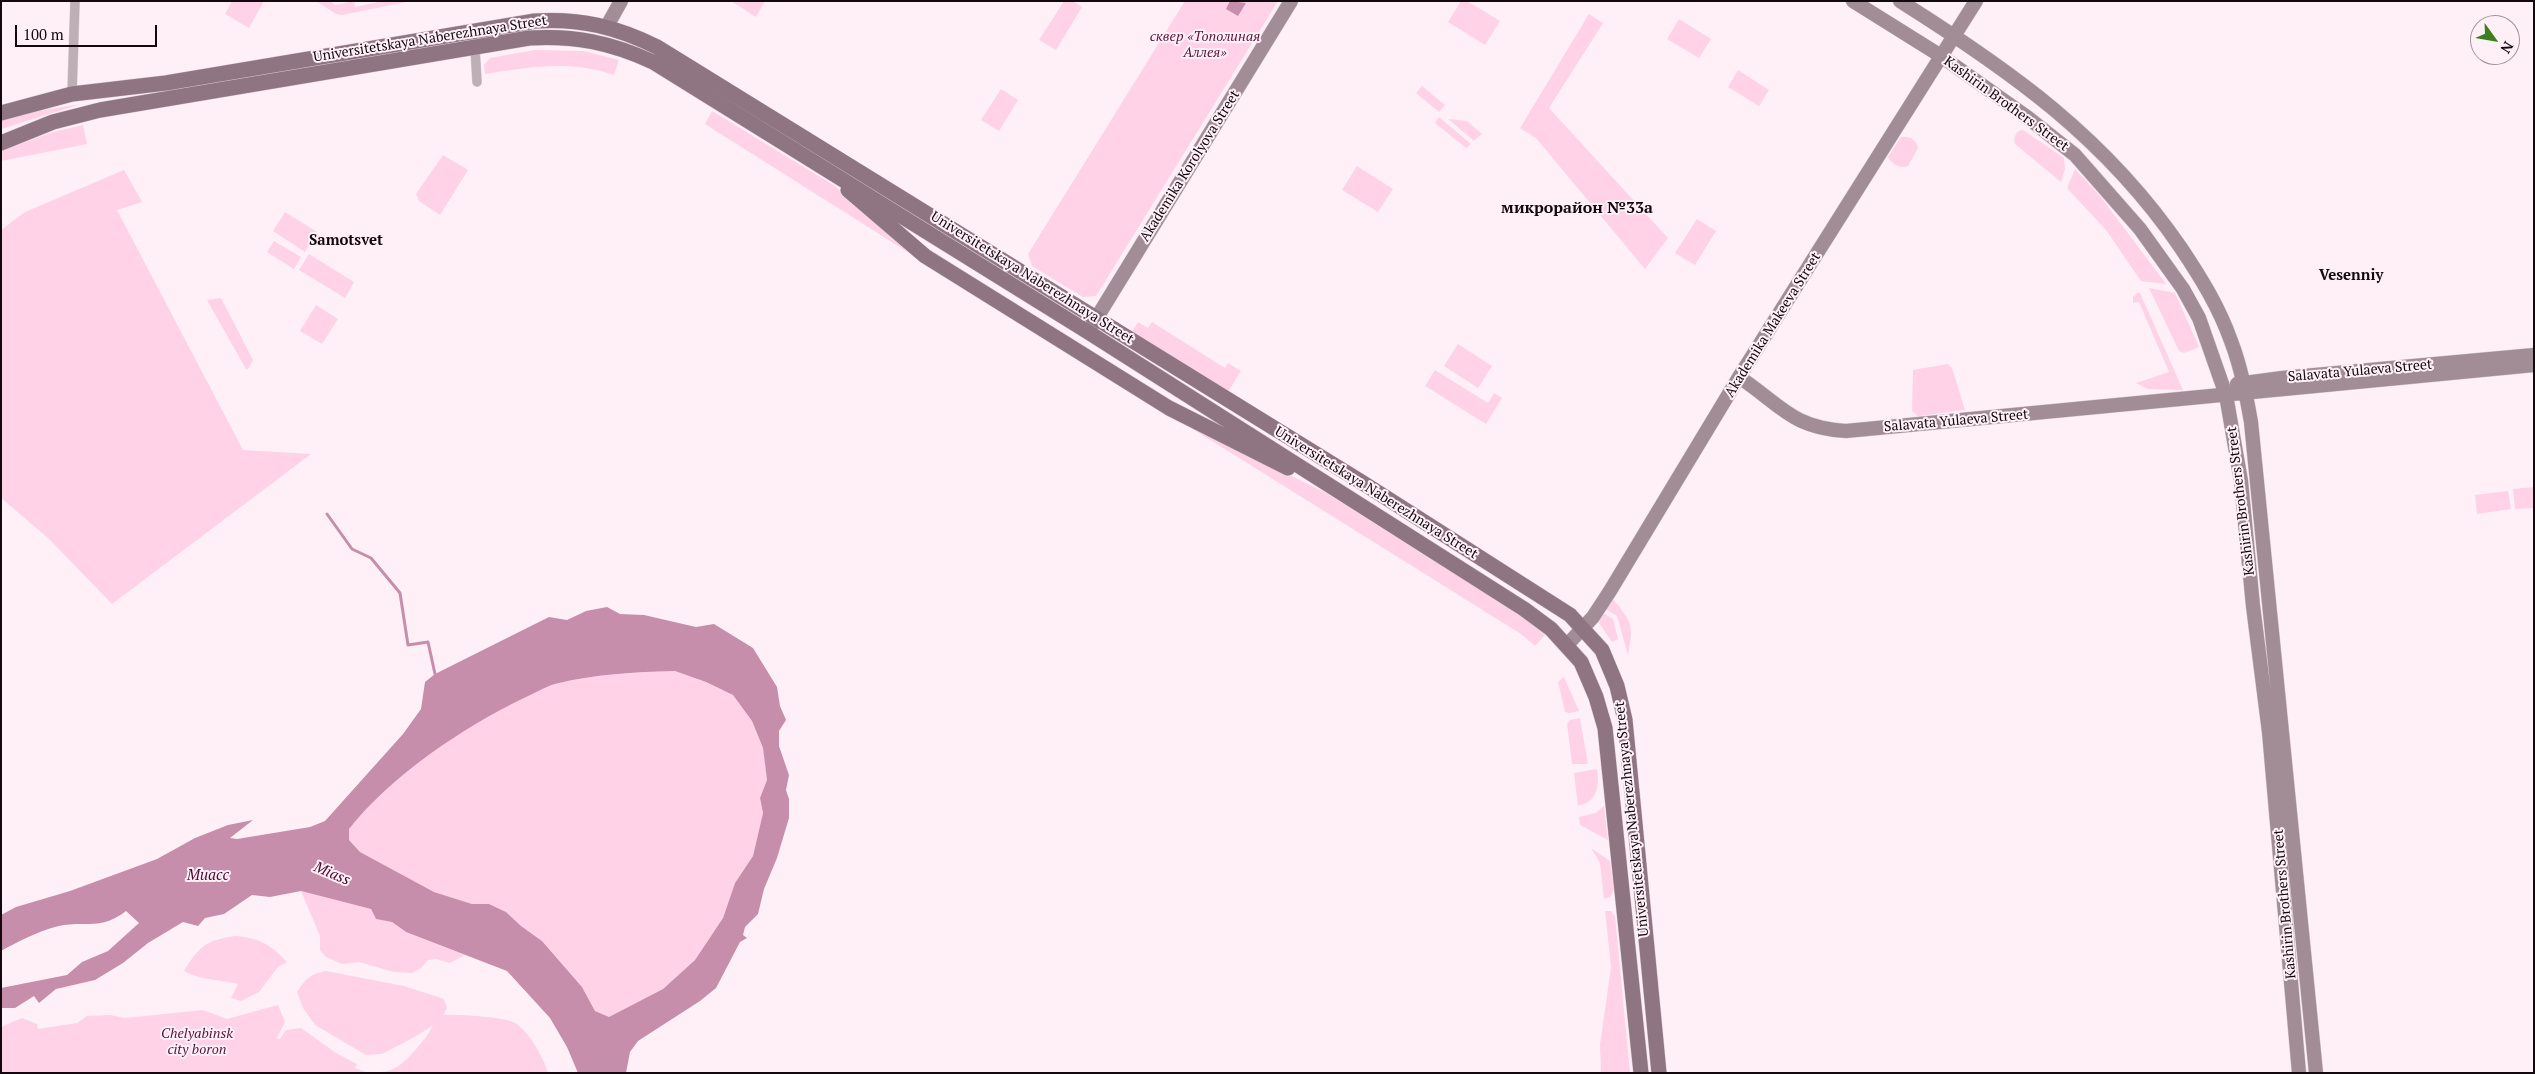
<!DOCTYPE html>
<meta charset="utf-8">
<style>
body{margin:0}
#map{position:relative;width:2535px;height:1074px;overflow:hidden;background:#fff0f7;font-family:"PT Serif",serif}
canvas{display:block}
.frame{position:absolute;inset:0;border:2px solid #12080d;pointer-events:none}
.north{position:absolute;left:2470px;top:15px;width:50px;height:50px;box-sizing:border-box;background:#fff0f7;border:1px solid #a09399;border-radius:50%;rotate:122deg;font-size:14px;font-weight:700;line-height:20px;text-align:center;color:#12080d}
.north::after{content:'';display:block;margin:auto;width:18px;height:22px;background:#3d7e1f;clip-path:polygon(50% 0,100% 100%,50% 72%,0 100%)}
.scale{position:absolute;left:15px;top:25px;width:142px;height:22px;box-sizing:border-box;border:2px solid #12080d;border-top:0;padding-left:6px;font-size:15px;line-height:18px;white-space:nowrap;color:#12080d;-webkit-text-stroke:4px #fff0f7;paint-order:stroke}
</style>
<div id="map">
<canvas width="2535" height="1074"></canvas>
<div class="frame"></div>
<div class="north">N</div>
<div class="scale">100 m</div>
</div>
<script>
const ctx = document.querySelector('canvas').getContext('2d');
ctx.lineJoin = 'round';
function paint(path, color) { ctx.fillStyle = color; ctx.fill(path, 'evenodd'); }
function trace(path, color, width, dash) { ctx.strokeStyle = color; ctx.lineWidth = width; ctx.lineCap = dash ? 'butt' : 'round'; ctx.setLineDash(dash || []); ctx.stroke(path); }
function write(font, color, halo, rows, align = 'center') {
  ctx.font = font + ' "PT Serif",serif'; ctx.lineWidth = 4; ctx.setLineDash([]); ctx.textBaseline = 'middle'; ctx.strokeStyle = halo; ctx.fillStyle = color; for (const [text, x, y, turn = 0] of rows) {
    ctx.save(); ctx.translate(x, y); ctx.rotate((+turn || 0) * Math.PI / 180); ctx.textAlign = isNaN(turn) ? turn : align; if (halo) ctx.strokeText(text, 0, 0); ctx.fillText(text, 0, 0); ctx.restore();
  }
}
const green = new Path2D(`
 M 232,1 L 264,1 L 249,28 L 225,14 Z
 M 316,1 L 330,1 L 335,5 L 354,1 L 355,7 L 383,1 L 411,1 L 342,15 L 336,14 Z
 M 731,1 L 765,1 L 756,17 Z
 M 1064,1 L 1073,1 L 1082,7 L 1056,50 L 1039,40 Z
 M 1185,1 L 1278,1 L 1096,296 L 1083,297 L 1032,266 L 1028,254 Z
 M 1461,1 L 1467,1 L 1500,21 L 1485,45 L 1448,22 Z
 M 1589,14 L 1603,23 L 1549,108 L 1668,238 L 1645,269 L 1536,138 L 1520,128 Z
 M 1679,19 L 1711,39 L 1699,58 L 1667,39 Z
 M 535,50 L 584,51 L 619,60 L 614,75 C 570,60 530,67 485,74 L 484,65 L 490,58 Z
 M 1738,70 L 1769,90 L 1759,106 L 1728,87 Z
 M 1422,86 L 1445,105 L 1439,112 L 1416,93 Z
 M 1001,89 L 1018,100 L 999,131 L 981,120 Z
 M 81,104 L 1,129 L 1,117 Z
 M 712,111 L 835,186 L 863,213 L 933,268 L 705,124 Z
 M 1439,117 L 1471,144 L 1466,148 L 1435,123 Z
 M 1448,119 L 1467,121 L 1482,134 L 1474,141 Z
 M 83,125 L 87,144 L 1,161 L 1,151 L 53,132 Z
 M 2023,130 L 2064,158 L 2065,169 L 2061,182 L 2015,144 C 2013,138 2016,130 2023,130 Z
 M 1901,137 C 1910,136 1916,139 1918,148 L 1908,166 C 1900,169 1892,164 1888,157 Z
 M 443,155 L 468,170 L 440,215 L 419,201 L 416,194 Z
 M 1357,166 L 1393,189 L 1378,212 L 1342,190 Z
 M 2075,169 L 2100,196 L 2166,284 L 2141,281 L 2106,230 L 2067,188 Z
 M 124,170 L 142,202 L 117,210 L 243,450 L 311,454 L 112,604 L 48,538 L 1,498 L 1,230 L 25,212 Z
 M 285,212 L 317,232 L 305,252 L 273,231 Z
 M 1697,219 L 1716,231 L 1695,265 L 1675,253 Z
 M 274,241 L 301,257 L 294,269 L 267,252 Z
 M 309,254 L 354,282 L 345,298 L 299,270 Z
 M 2149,288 L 2175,293 L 2199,347 L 2184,353 L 2179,351 Z
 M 2137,293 L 2140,293 L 2183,390 L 2148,389 L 2136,383 L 2169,372 L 2139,302 L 2133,303 L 2133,297 Z
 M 221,298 L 253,360 L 248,369 L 246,369 L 207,300 Z
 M 316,305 L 338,319 L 322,344 L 300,331 Z
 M 1138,322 L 1148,328 L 1152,322 L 1225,368 L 1228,363 L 1241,371 L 1228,392 L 1132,332 Z
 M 1458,344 L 1492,366 L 1478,388 L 1444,366 Z
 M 1948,364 L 1952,368 L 1965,410 L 1918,416 L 1912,411 L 1913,370 Z
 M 1435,370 L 1488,403 L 1494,393 L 1502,398 L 1486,424 L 1425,386 Z
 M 1175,418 L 1326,493 L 1524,618 L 1545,635 L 1535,646 L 1521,634 Z
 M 2534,487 L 2534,508 L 2515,509 L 2513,489 Z
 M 2508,491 L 2511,509 L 2477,514 L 2475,495 Z
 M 1613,599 C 1632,623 1634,624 1628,655 L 1617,616 L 1604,608 Z
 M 1602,612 L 1613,619 L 1618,639 L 1612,642 L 1599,623 Z
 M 675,671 L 706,682 L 733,695 L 752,721 L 763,748 L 767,780 L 760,798 L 763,813 L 753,856 L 735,883 L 723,918 L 695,960 L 663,989 L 608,1018 L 595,1011 L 582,987 L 542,941 L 521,926 L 506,912 L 489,904 L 472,904 L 434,892 L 360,852 L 349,840 L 349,829 C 392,775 461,728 524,698 C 534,694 544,687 555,684 C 595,674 634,672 675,671 Z
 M 1564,677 L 1579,711 L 1569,713 L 1565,712 L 1558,682 Z
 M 1580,718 L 1588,764 L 1572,764 L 1567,724 L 1570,720 Z
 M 1597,769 C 1600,786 1597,802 1578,806 L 1574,773 Z
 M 1604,806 L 1608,840 L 1580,825 L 1579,817 L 1596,813 Z
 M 1591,848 L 1610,861 L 1614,890 L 1610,897 L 1604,899 L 1600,863 Z
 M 301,891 L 371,909 L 376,919 L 392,922 L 406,932 L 465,955 L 450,963 L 436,959 L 428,960 L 421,968 L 412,973 L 394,972 L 359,962 L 342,964 L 326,957 L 320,950 L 320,936 Z
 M 1605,911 L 1611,911 L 1615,916 L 1630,1073 L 1601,1073 L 1600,1045 L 1611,967 Z
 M 237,936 C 261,939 270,944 287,962 L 278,967 L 259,992 L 241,1001 L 231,998 L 238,984 C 217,979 204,981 184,971 C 199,946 208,939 237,936 Z
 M 326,971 L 404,986 L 444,999 L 447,1008 L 443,1015 C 455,1014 503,1017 513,1022 C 528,1029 544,1058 548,1073 L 371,1073 C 377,1072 385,1072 391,1070 C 404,1066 428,1037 433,1025 L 418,1035 L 382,1054 L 366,1055 L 315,1025 L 303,1008 L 297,992 C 306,978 311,974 326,971 Z
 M 278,1005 L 285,1022 L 277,1038 L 280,1039 L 286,1030 L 301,1028 L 336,1053 L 357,1064 L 355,1068 L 368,1073 L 1,1073 L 1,1027 L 22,1018 L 37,1024 L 38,1029 L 77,1023 L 87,1016 L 110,1015 L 125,1018 L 203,1010 L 227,1019 Z`);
const water = new Path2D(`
 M 1230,1 L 1246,3 L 1238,16 L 1226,9 Z
 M 607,607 L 620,614 L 644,615 L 696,627 L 714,624 L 753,648 L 777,687 L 780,706 L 786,720 L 779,731 L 779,746 L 789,775 L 786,790 L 789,799 L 789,818 L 777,858 L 764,889 L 758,914 L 745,927 L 743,935 L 747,938 L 740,942 L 716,988 L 700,1001 L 638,1041 L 630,1052 L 626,1073 L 578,1073 L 567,1047 L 550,1018 L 507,971 L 406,932 L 392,922 L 376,919 L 371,909 L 301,891 L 270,897 L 252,895 L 224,914 L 205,918 L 198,926 L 183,922 L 148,943 L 123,963 L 95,980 L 56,989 L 39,1003 L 34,996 L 15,1008 L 1,1008 L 1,988 L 67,975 L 82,962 L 108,951 L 139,923 L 126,911 C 99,932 84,919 55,927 C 37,932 17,942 1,951 L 1,915 L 16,907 L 70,891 L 157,859 L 195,838 L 228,825 L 253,820 L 230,838 L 237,839 L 310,827 L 325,821 L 403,734 L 421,709 L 425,682 L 435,674 L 549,617 L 567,620 L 586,611 ZM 675,671 L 706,682 L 733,695 L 752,721 L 763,748 L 767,780 L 760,798 L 763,813 L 753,856 L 735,883 L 723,918 L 695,960 L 663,989 L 609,1017 L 595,1011 L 582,987 L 542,941 L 521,926 L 506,912 L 489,904 L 472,904 L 434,892 L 360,852 L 349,840 L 349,829 C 392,775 462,728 524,698 C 534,694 544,687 555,684 C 595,674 634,672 675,671 Z`);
const stream = new Path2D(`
 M 327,514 L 352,549 L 371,558 L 400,593 L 408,645 L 428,642 L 435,674`);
const street = new Path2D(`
 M 475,48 L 477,82
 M 72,94 L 75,1`);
const secondary = new Path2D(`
 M 1853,1 L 1941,56 L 2027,117 L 2075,155 L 2140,229 L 2183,289 L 2199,318 L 2226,395 L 2241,481 L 2253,606 L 2269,732 L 2299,1073
 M 1900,1 C 2011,71 2106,138 2181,248 C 2201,278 2219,307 2231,341 C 2241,367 2246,394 2251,422 L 2316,1073
 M 607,26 L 621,1
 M 1088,332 L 1291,1
 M 1739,377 C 1781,405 1792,428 1846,431 L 2534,365
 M 2237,384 L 2282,378 L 2534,355
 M 1567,645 L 1593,617 L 1610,591 L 1739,377 L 1976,1`);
const primary = new Path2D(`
 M 1,113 L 72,94 L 166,83 L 535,21 C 580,18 617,27 657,47 L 1363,483 L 1570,615 L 1602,650 L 1617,686 L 1625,720 L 1659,1073
 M 1,143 L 53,122 L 100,110 L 529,38 C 574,35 612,43 653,62 L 1088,332 L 1524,609 L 1551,629 L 1581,662 L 1596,697 L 1605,728 L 1641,1073
 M 848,190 L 925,256 L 1169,408 L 1288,468`);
const parkNames = [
 ["сквер «Тополиная",1205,37],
 ["Аллея»",1205,53],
 ["Chelyabinsk",197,1034],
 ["city boron",197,1050]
];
const streetNames = [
 ["Universitetskaya Naberezhnaya Street",430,39,-9],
 ["Kashirin Brothers Street",2006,104,36],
 ["Akademika Korolyova Street",1190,166,-58],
 ["Universitetskaya Naberezhnaya Street",1032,278,32],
 ["Akademika Makeeva Street",1773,325,-58],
 ["Salavata Yulaeva Street",2360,371,-5],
 ["Salavata Yulaeva Street",1956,421,-5],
 ["Universitetskaya Naberezhnaya Street",1376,493,32],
 ["Kashirin Brothers Street",2241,501,-97],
 ["Universitetskaya Naberezhnaya Street",1632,819,-96],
 ["Kashirin Brothers Street",2285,904,-95]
];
const neighbourhoodNames = [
 ["Samotsvet",346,241],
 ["Vesenniy",2351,276]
];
const waterNames = [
 ["Miass",332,874,23],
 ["Миасс",208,876]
];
const quarterNames = [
 ["микрорайон №33а",1577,208]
];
paint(green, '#ffd2e7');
paint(water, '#c78eab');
trace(stream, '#c78eab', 3);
trace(street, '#d9cbd2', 10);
trace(secondary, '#d9cbd2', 15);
trace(primary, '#d9cbd2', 16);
trace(street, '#beafb6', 9);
trace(secondary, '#a28d97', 14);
trace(primary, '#8f7481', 15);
write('italic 14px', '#58143d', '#fff0f7', parkNames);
write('14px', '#12080d', '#fff0f7', streetNames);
write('bold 15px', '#12080d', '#fff0f7', neighbourhoodNames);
write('italic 15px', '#4d0834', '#fff0f7', waterNames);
write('bold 16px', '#12080d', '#fff0f7', quarterNames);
</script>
